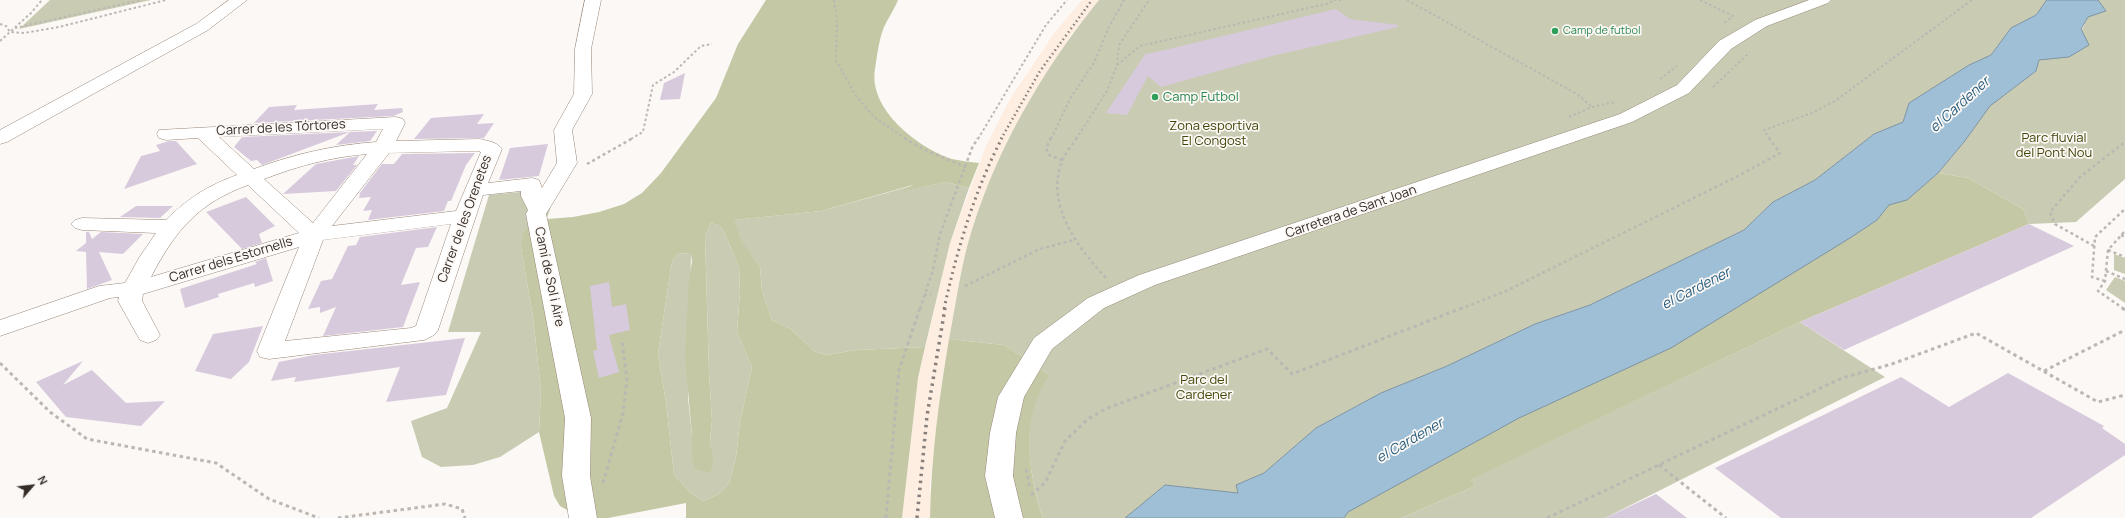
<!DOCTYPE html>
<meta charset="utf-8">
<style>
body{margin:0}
#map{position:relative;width:2125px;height:518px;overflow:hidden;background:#fcf8f5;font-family:Manrope,sans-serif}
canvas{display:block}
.north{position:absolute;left:12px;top:466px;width:40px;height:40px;-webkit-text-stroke:3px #fcf8f5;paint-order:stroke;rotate:62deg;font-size:11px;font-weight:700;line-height:16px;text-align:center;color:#342c27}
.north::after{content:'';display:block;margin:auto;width:14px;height:18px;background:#342c27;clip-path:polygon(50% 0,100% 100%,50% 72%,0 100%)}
</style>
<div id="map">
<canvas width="2125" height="518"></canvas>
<div class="north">N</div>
</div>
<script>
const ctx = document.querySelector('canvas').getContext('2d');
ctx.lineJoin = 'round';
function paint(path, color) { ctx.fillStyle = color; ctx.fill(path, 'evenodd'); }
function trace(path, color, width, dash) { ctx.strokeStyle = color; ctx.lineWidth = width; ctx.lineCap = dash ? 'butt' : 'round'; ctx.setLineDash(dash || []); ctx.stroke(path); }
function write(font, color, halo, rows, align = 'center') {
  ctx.font = font + ' Manrope,sans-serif'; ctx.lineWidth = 3.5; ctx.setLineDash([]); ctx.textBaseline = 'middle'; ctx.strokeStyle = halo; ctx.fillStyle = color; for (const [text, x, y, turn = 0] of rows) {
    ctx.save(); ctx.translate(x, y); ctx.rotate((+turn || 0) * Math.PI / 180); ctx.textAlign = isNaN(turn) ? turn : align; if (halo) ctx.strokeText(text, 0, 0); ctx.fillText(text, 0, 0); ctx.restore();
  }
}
const built = new Path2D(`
 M 1082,0 L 1099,0 L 1072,34 L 1029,100 L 1004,147 L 968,245 L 960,277 L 942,380 L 930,485 L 930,518 L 902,518 L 918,378 L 950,243 L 986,146 L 1010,99 L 1055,32 Z`);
const green = new Path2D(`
 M 50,0 L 151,0 L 19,29 Z
 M 1099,0 L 2047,0 L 2036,15 L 2011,28 L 1991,55 L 1969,65 L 1909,103 L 1903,122 L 1874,134 L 1815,180 L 1773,202 L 1744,230 L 1590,305 L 1535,324 L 1447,366 L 1381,393 L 1316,428 L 1264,473 L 1236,485 L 1238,493 L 1165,485 L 1125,518 L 1043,518 C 1031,481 1022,433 1037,396 C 1041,389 1046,382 1050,375 L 1004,345 L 949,339 C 955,309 959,278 967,247 C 992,156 1040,73 1099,0 Z
 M 2098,0 L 2125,0 L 2125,179 L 2076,222 L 2029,224 L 2023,209 L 1968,178 L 1938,173 L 1964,142 L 1990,105 L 2036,71 L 2039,60 L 2069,57 L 2088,17 L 2106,11 Z
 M 946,182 L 969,188 L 950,243 L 925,347 L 856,350 L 826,355 L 814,351 L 791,329 L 772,320 L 762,291 L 760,267 L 741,241 L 733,220 L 821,211 L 915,185 L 905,190 Z
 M 541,190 L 555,195 L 547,218 L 534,220 L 521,248 L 533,317 L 541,391 L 539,432 L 500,457 L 473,465 L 441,467 L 422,457 L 411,421 L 447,408 L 481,332 L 448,332 L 489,195 Z
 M 711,223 L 720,226 L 724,232 L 739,267 L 740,291 L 737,332 L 752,367 L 740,422 L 736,457 L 729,483 L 719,494 L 703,501 L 691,493 L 674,475 L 666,402 L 658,354 L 671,267 L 673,260 L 679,253 L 691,254 L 688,398 L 692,435 L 692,458 L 711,451 L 710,441 L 712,421 L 709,373 L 705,236 Z
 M 2114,254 L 2125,258 L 2125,274 L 2114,270 Z
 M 2115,277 L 2125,281 L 2125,303 L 2106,290 Z
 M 1800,322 L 1885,377 L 1605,518 L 1401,518 L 1475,486 L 1469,480 Z`);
const forest = new Path2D(`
 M 766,0 L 898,0 C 894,10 888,18 884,27 C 879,39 877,56 875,69 C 868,109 918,148 952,159 C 961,161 971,162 979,163 L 969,188 L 946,182 L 902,191 L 913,185 L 821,211 L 734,220 L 741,240 L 760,267 L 762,291 L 772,320 L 791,329 L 814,351 L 826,355 L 856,350 L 925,347 L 918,378 L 902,518 L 686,518 L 686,503 L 608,518 L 581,518 L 560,506 L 554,496 L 539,432 L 541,391 L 533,317 L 521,248 L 523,234 L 534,220 L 573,217 L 599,212 L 624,204 L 642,193 L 661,173 L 716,98 L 738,44 ZM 711,223 L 720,226 L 724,232 L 739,267 L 740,291 L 737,332 L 752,367 L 740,422 L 736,457 L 729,483 L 719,494 L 703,501 L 691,493 L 674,475 L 666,402 L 658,354 L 671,267 L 673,260 L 679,253 L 691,254 L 692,262 L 689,279 L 685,357 L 692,435 L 692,458 L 695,469 L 710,473 L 713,461 L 710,441 L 712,421 L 709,373 L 705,236 Z
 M 1938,173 L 1968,178 L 2023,209 L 2029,224 L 1800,322 L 1470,480 L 1475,486 L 1401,518 L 1344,518 L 1347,512 L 1877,220 L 1889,205 L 1907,199 Z
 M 949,339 L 1004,345 L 1050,375 C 1046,382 1041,389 1038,396 C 1022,432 1031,483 1043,518 L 930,518 C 931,458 939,398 949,339 Z`);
const water = new Path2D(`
 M 2047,0 L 2098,0 L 2106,11 L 2088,17 L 2081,29 L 2089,45 L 2069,57 L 2039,60 L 2036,71 L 1990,106 L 1964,142 L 1938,173 L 1907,200 L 1889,205 L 1877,220 L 1850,238 L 1671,348 L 1519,418 L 1348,512 L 1344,518 L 1125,518 L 1165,485 L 1238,493 L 1236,485 L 1264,473 L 1316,428 L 1381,393 L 1447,366 L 1535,324 L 1590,305 L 1744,230 L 1773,202 L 1815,180 L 1874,134 L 1903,122 L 1909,103 L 1969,65 L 1991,55 L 2011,28 L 2036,15 Z`);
const building = new Path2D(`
 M 1336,9 L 1350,19 L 1398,25 L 1398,27 L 1272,56 L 1161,87 L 1148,76 L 1127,115 L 1106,113 L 1146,53 L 1148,54 Z
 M 685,73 L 680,99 L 660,100 L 664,83 Z
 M 378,104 L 374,110 L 402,108 L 403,112 L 393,116 L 254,123 L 269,107 L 297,105 L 294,110 Z
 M 484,114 L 477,124 L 494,123 L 484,138 L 414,139 L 431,118 Z
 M 377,131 L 370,141 L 336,145 L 350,132 Z
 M 350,132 L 262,165 L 257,160 L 251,161 L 234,147 L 242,137 Z
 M 169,141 L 176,141 L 197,164 L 124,189 L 141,156 L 160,151 L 156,145 Z
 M 548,144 L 539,176 L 499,180 L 510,148 Z
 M 475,153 L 466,165 L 451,201 L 448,201 L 444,211 L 368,220 L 372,210 L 363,211 L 371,197 L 359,198 L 360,193 L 382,164 L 394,164 L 402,154 Z
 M 359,156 L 353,165 L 357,165 L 336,191 L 283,194 L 316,164 Z
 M 246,197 L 275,226 L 259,234 L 262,243 L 242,249 L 206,212 Z
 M 136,206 L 173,206 L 160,218 L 120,217 Z
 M 2029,224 L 2074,246 L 1844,350 L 1800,322 Z
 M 437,227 L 428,247 L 416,248 L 401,285 L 420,282 L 403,327 L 323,336 L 336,307 L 320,313 L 320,307 L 308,309 L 321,281 L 332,279 L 348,246 L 356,245 L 360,237 Z
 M 86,232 L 89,232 L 92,239 L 101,232 L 143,234 L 123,254 L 99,252 L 112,280 L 87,289 L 86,252 L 76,251 L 86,243 Z
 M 266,258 L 273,281 L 255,287 L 254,283 L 218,294 L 219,297 L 185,308 L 180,289 L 257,264 L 255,262 Z
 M 609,282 L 612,307 L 626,304 L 630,330 L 609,335 L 619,372 L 599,378 L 593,351 L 597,350 L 590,286 Z
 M 263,326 L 249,362 L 231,379 L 195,371 L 213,334 Z
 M 465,338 L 446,395 L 386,402 L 400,367 L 294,382 L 296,377 L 271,381 L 279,362 L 314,355 Z
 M 83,361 L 63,385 L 92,370 L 126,403 L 165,401 L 141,426 L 66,417 L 36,382 Z
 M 2008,373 L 2104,426 L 2102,428 L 2125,444 L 2125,455 L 2031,518 L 1781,518 L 1715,468 L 1901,377 L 1949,407 Z
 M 1656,494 L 1687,518 L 1605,518 Z`);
const pathFar2 = new Path2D(`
 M 834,0 L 837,22 L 836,60 L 856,96 L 874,117 L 906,139
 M 1334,0 L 1341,0
 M 1407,0 L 1577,94 L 1592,107
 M 1700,0 L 1733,16 L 1723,24
 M 0,24 L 6,26 L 10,32 L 24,33 L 59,27 L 166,0
 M 15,28 L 141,0
 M 0,41 L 31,13 L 42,0
 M 1117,65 L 1119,45 L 1149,0
 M 1660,79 L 1677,66
 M 1713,87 L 1750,52
 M 1569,117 L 1592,107 L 1615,102
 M 631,139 L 643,132 L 653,85 L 674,72 L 701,46 L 712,44
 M 978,139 L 1046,25 L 1067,0
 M 1051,139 L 1071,97 L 1094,63 L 1108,29 L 1124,0
 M 1076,139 L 1107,91 L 1117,65 L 1140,46 L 1330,3 L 1333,0
 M 1770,139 L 1764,130 L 1812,113 L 1835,101 L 1972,0`);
const pathFar1 = new Path2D(`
 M 904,138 L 925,150 L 966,167
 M 1051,138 L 1046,148 L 1049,155 L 1062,160
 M 1077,138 C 1072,145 1065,153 1062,161 C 1045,205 1078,248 1106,278
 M 587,164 L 633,138
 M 2121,235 L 2125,237
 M 2094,246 L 2055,224 L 2050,212 L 2080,177 L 2125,142
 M 2108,250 L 2125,257
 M 2106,271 L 2125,279
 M 2105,281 L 2092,277 L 2095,237 L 2125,209
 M 965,286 L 1040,249 L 1074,240
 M 924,295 L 931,295
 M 920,309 L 933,270 L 940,234 L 972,148 L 978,138
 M 1460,309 L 1506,291 L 1736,177 L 1780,153 L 1769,138
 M 2124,309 L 2098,291 L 2105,281 L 2108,250 L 2125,231`);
const path = new Path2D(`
 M 2122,308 L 2125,310
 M 0,363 L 50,412 L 87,439 L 216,463 L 269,499 L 319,518
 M 2044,371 L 2125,330
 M 1659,465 L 1726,518
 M 1026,469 L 1030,489
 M 603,483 L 623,413 L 627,380 L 622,340
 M 1031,495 L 1045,483 L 1065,441 L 1088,419 L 1105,409 L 1267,349 L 1292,374 L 1462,308
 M 338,518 L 445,504 L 462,509 L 465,518
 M 886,518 L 899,370 L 920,308
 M 1547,518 L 1842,378 L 1892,364 L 1976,333 L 2098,402 L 2125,395`);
const minor = new Path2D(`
 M 229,0 L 247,0 L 208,30 L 7,142 L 0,144 L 0,130 L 196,24 Z
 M 585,0 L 601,0 L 591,49 L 592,94 L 572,130 L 577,163 L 546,214 L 591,418 L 590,476 L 597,518 L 569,518 L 562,476 L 565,418 L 526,214 L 528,210 L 521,196 L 521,191 L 483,195 L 438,330 L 434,335 L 424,340 L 269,359 L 260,357 L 257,351 L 299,247 L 143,294 L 142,301 L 160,335 L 156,340 L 148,343 L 140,340 L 118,301 L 119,297 L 110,298 L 0,336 L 0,320 L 99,286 L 125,283 L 139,258 L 156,233 L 82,230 L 75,228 L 71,224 L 75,220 L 82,218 L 166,220 C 188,198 207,186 237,175 L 198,138 L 166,140 L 159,138 L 157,134 L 159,130 L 396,117 L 403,119 L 405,123 L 396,141 L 480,139 C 488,141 497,142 502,149 L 488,183 L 532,178 L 539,180 L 542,188 L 557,163 L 554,130 L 574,94 L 575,49 ZM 383,129 L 376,142 C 334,145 294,154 254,169 L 219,137 ZM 478,151 L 481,152 L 456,211 L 332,226 L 389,153 ZM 367,154 L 313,223 L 264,179 C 298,166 331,157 367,154 ZM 248,185 L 299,233 L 151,277 C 175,231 198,203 248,185 ZM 451,224 L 416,326 L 411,328 L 285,341 L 323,240 Z
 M 1809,0 L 1831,0 L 1828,3 L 1767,26 L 1731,49 L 1689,93 L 1632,122 L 1155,285 L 1104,308 L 1052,349 L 1024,397 L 1016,433 L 1013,476 L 1023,518 L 995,518 L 985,476 L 990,433 L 998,397 L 1034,338 L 1088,298 L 1139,275 L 1620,114 L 1677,85 L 1719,41 L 1755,20 Z`);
const railFar2 = new Path2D(`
 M 1001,139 L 1040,71 L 1092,0`);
const railFar1 = new Path2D(`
 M 944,309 C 957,250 974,192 1002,138`);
const rail = new Path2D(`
 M 917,518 L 927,416 L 945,308`);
const markers = [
 [1555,31,4,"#2e9e5b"],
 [1155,97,4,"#2e9e5b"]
];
const farLeisurenames = [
 ["Camp de futbol",1563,31]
];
const leisureNames = [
 ["Camp Futbol",1163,97]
];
const parkNames = [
 ["Zona esportiva",1214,126],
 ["El Congost",1214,141],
 ["Parc fluvial",2054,138],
 ["del Pont Nou",2054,153],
 ["Parc del",1204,380],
 ["Cardener",1204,395]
];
const streetNames = [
 ["Carrer de les Tórtores",281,128,-3],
 ["Carretera de Sant Joan",1351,212,-19],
 ["Carrer de les Orenetes",465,219,-70],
 ["Carrer dels Estornells",231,260,-17],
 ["Camí de Sol i Aire",549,277,78]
];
const waterNames = [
 ["el Cardener",1960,105,-42],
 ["el Cardener",1696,289,-27],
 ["el Cardener",1410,441,-30]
];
paint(built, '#feeee1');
paint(green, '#c9ccb2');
paint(forest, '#c4c8a4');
paint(water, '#9ebfd6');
trace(water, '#7e93a2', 1);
paint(building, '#d7cadd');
trace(minor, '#988678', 1);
trace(pathFar2, '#bcb7b3', 2, [2.5, 2.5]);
trace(pathFar1, '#bcb7b3', 2.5, [3, 3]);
trace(path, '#bcb7b3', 3, [3.5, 3.5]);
paint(minor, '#fff');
trace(railFar2, '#867f7b', 2.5, [1.5, 3]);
trace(railFar1, '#867f7b', 3, [2, 4]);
trace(rail, '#867f7b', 3.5, [2.5, 4.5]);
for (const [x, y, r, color] of markers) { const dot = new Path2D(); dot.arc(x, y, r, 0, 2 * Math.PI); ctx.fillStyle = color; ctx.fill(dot); trace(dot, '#fcf8f5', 1.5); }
write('11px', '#27864d', '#fcf8f5', farLeisurenames, 'left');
write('13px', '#27864d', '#fcf8f5', leisureNames, 'left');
write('13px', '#434609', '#fcf8f5', parkNames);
write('13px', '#342c27', '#fcf8f5', streetNames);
write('italic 14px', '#275e7f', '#fcf8f5', waterNames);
</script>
